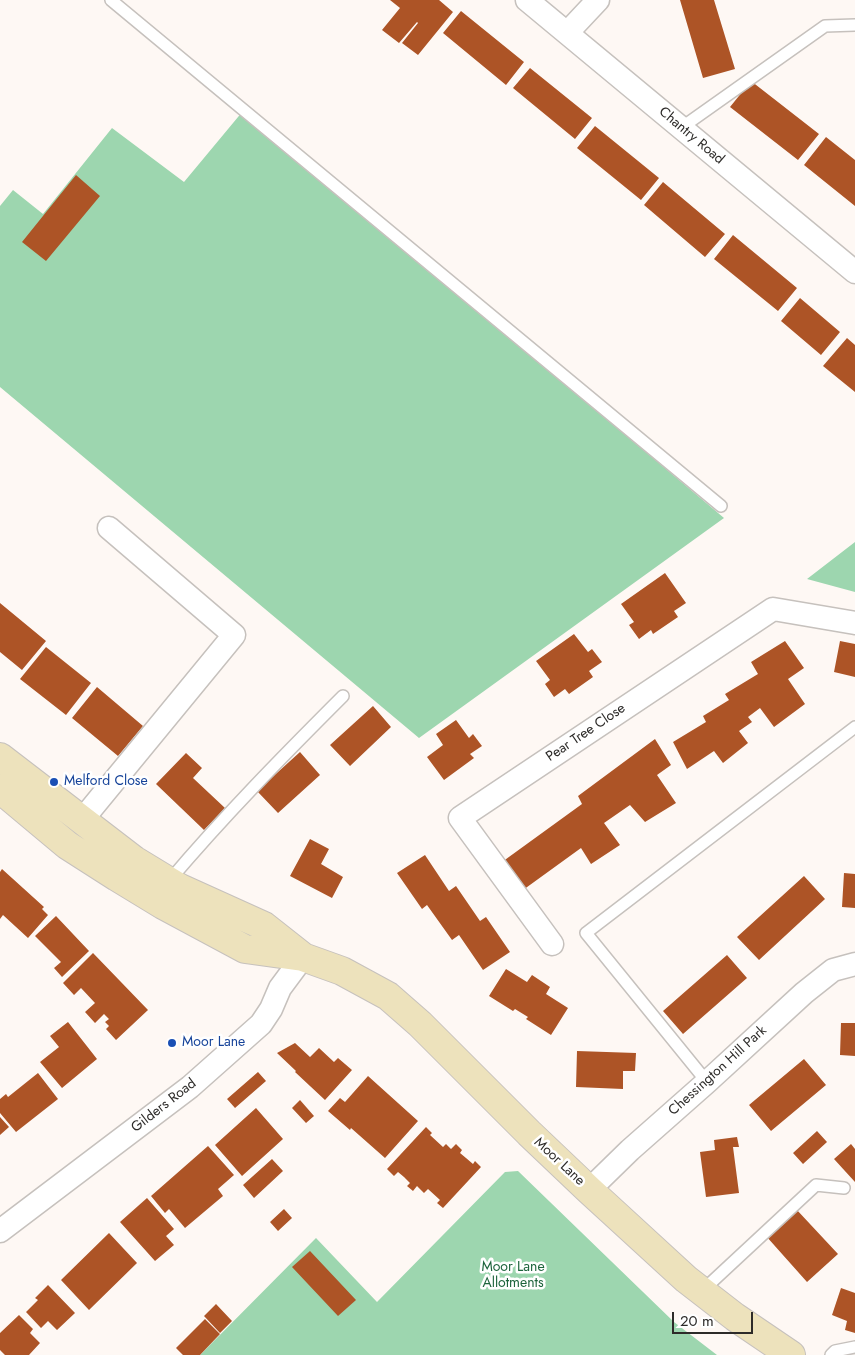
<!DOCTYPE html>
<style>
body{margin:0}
#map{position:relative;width:855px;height:1355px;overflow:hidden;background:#fef8f4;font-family:Jost,sans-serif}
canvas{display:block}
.scale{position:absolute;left:672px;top:1312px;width:81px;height:22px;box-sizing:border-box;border:2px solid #2d2b29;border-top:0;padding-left:6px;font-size:15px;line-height:18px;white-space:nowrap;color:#2d2b29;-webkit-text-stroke:4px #fff;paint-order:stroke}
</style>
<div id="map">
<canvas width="855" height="1355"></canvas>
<div class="scale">20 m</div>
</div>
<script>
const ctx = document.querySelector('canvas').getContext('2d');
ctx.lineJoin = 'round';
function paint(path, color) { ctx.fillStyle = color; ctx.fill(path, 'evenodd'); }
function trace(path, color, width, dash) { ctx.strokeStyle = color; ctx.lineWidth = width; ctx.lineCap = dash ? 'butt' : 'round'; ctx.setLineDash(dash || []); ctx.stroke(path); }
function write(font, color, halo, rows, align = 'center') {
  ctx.font = font + ' Jost,sans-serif'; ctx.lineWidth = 5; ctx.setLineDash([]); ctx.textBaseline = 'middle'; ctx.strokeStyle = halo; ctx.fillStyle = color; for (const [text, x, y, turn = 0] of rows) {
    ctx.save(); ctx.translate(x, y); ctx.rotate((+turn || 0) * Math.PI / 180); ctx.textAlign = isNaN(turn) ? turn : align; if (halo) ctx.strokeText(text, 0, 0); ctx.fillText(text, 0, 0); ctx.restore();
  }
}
const green = new Path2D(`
 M 243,111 L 724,518 L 419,738 L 0,387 L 0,206 L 13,190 L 43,214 L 112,128 L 184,182 Z
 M 855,542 L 855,592 L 807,579 Z
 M 518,1171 L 674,1322 L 717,1355 L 200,1355 L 316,1238 L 377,1302 L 505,1172 Z`);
const building = new Path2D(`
 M 390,0 L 439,0 L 453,12 L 418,55 L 402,43 L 418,23 L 417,22 L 399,43 L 382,30 L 400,8 Z
 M 680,0 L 714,0 L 735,69 L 703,78 Z
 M 461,11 L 524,62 L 506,85 L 443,33 Z
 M 530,68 L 592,118 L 575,139 L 513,88 Z
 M 751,81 L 819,134 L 798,160 L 730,107 Z
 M 595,126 L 659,178 L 641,200 L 577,148 Z
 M 826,137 L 855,160 L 855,206 L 804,165 Z
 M 76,175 L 100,196 L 46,261 L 22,242 Z
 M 663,182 L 725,234 L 705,257 L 644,205 Z
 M 733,235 L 797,288 L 778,311 L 714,259 Z
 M 800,298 L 840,332 L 821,355 L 781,321 Z
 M 847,338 L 855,345 L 855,392 L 823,366 Z
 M 665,573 L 686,603 L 674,611 L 678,617 L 653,634 L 651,630 L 639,639 L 629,625 L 634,622 L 621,604 Z
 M 0,603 L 46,641 L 22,670 L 0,652 Z
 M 574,634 L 588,652 L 592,649 L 602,662 L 589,671 L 593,677 L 569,694 L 565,689 L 554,697 L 545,684 L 550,680 L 536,661 Z
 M 785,641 L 804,668 L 788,679 L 805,704 L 774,727 L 760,708 L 748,717 L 752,722 L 739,731 L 748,743 L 723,763 L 714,751 L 687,769 L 673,742 L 706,722 L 703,716 L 729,700 L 725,694 L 758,674 L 751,662 Z
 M 840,641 L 855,644 L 855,677 L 834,672 Z
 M 46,647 L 91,683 L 66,715 L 20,679 Z
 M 97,687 L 143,726 L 118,756 L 72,718 Z
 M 373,706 L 391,727 L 350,766 L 330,745 Z
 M 456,720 L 469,738 L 473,734 L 482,746 L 470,754 L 474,758 L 444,780 L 427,757 L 443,745 L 436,734 Z
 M 655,739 L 671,765 L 657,775 L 676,803 L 645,822 L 630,805 L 604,823 L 620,845 L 591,864 L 581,848 L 523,890 L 502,862 L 582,804 L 578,796 Z
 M 300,752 L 320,775 L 278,813 L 257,791 Z
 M 186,753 L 202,768 L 193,778 L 225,808 L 204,830 L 156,784 Z
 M 310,839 L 329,849 L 321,864 L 343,877 L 332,898 L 290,876 Z
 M 425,855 L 449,891 L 456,886 L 480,921 L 486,917 L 510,952 L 483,970 L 459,935 L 452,940 L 427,905 L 422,909 L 397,873 Z
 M 2,869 L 44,907 L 42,909 L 48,915 L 28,938 L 3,915 L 0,919 L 0,872 Z
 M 844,873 L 855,874 L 855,908 L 842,907 Z
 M 804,876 L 825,899 L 759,960 L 737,937 Z
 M 56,916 L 89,951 L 62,977 L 54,968 L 61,962 L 35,936 Z
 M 93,953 L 148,1010 L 116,1040 L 106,1029 L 109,1026 L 105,1022 L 109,1019 L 104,1014 L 95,1023 L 85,1012 L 95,1003 L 81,988 L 74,995 L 63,983 Z
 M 727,955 L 747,978 L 683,1034 L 663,1011 Z
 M 506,969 L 527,982 L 532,975 L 550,987 L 546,994 L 568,1008 L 551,1035 L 526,1019 L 528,1017 L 515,1009 L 513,1011 L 489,996 Z
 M 68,1022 L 97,1059 L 62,1088 L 40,1062 L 59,1047 L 50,1036 Z
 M 841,1023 L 855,1023 L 855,1056 L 840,1055 Z
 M 295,1043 L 310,1057 L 319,1048 L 334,1062 L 338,1058 L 352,1070 L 325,1100 L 295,1072 L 296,1071 L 277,1053 Z
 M 577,1051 L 636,1053 L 635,1071 L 623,1071 L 623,1089 L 576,1087 Z
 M 804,1059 L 826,1085 L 771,1131 L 749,1105 Z
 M 258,1072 L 266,1081 L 235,1108 L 227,1099 Z
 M 38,1073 L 58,1099 L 16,1132 L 0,1113 L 0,1099 L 6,1094 L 8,1097 Z
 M 368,1076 L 418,1121 L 385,1158 L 351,1128 L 350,1130 L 328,1111 L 340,1098 L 345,1102 Z
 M 300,1100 L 314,1116 L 306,1123 L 292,1108 Z
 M 256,1108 L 283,1139 L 242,1176 L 215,1145 Z
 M 0,1117 L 9,1127 L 0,1135 Z
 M 426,1127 L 432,1133 L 430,1135 L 443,1147 L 446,1144 L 451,1149 L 456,1144 L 462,1150 L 460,1153 L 466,1158 L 473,1164 L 475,1161 L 481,1167 L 443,1208 L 437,1203 L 440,1200 L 428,1189 L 424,1193 L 417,1186 L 413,1191 L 407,1186 L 410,1183 L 404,1177 L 398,1172 L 394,1176 L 387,1169 Z
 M 817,1131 L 827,1142 L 803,1164 L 793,1153 Z
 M 737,1137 L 739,1147 L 733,1147 L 739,1193 L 706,1197 L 700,1152 L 715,1150 L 714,1140 Z
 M 851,1144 L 855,1149 L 855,1182 L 834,1159 Z
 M 208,1146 L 234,1175 L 218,1189 L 223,1196 L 185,1228 L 169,1209 L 165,1213 L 151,1196 Z
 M 272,1159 L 283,1171 L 254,1198 L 243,1185 Z
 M 147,1198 L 174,1229 L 166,1236 L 174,1245 L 155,1261 L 120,1222 Z
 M 284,1209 L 292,1218 L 278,1231 L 270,1222 Z
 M 796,1209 L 838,1254 L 807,1282 L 766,1236 Z
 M 109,1233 L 137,1263 L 89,1310 L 61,1280 Z
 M 310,1251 L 356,1300 L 338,1316 L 292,1267 Z
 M 48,1285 L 75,1313 L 57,1330 L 48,1321 L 41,1328 L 26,1312 L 38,1300 L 35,1298 Z
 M 841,1288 L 855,1293 L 855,1333 L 845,1330 L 847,1321 L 832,1315 Z
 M 216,1304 L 232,1321 L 220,1333 L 204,1316 Z
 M 19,1315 L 33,1329 L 30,1333 L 40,1343 L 29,1355 L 5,1355 L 0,1350 L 0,1333 Z
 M 205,1319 L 220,1334 L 200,1355 L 183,1355 L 176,1348 Z`);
const lane = new Path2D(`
 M 111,0 L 721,506
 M 681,128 L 825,26 L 855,25
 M 169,881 C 224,816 283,756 343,696
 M 707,1082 L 586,933 L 855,727
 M 702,1291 L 816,1185 L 844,1188
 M 831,1355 L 835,1351 L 855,1347`);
const street = new Path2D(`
 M 527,0 L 855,272
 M 567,33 L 598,0
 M 82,820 L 234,635 L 109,528
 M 552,944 L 460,818 L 773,609 L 855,623
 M 589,1190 L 630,1150 L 707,1082 L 804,993 L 833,970 L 855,964
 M 0,1231 L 190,1087 L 261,1024 L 271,1009 L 280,988 L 303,957`);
const secondary = new Path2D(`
 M 0,757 L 134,860 L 180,888 L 264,926 L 302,956
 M 0,789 L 67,845 L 117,877 L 163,905 L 245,949 L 303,957 L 342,971 L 388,996 L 420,1024 L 529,1133 L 589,1190 L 686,1279 L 735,1317 L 791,1355`);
const markers = [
 [54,782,5,"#1a4fb4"],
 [172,1043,5,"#1a4fb4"]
];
const streetNames = [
 ["Chantry Road",691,136,40],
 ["Pear Tree Close",586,733,-34],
 ["Chessington Hill Park",718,1071,-42],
 ["Gilders Road",164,1106,-38],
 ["Moor Lane",559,1162,43]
];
const transitNames = [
 ["Melford Close",64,782],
 ["Moor Lane",182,1043]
];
const parkNames = [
 ["Moor Lane",513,1268],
 ["Allotments",513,1284]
];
paint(green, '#9dd6af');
paint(building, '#ad5426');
trace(lane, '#c6c1bd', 14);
trace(street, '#c6c1bd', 25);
trace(secondary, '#c6c1bd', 30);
trace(lane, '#fff', 11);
trace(street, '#fff', 22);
trace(secondary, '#ede2bc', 28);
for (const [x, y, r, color] of markers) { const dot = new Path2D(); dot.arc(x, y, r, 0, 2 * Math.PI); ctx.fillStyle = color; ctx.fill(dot); trace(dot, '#fff', 2); }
write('14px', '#2d2b29', '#fff', streetNames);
write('14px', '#164399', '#fff', transitNames, 'left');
write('14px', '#1d643c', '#fff', parkNames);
</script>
